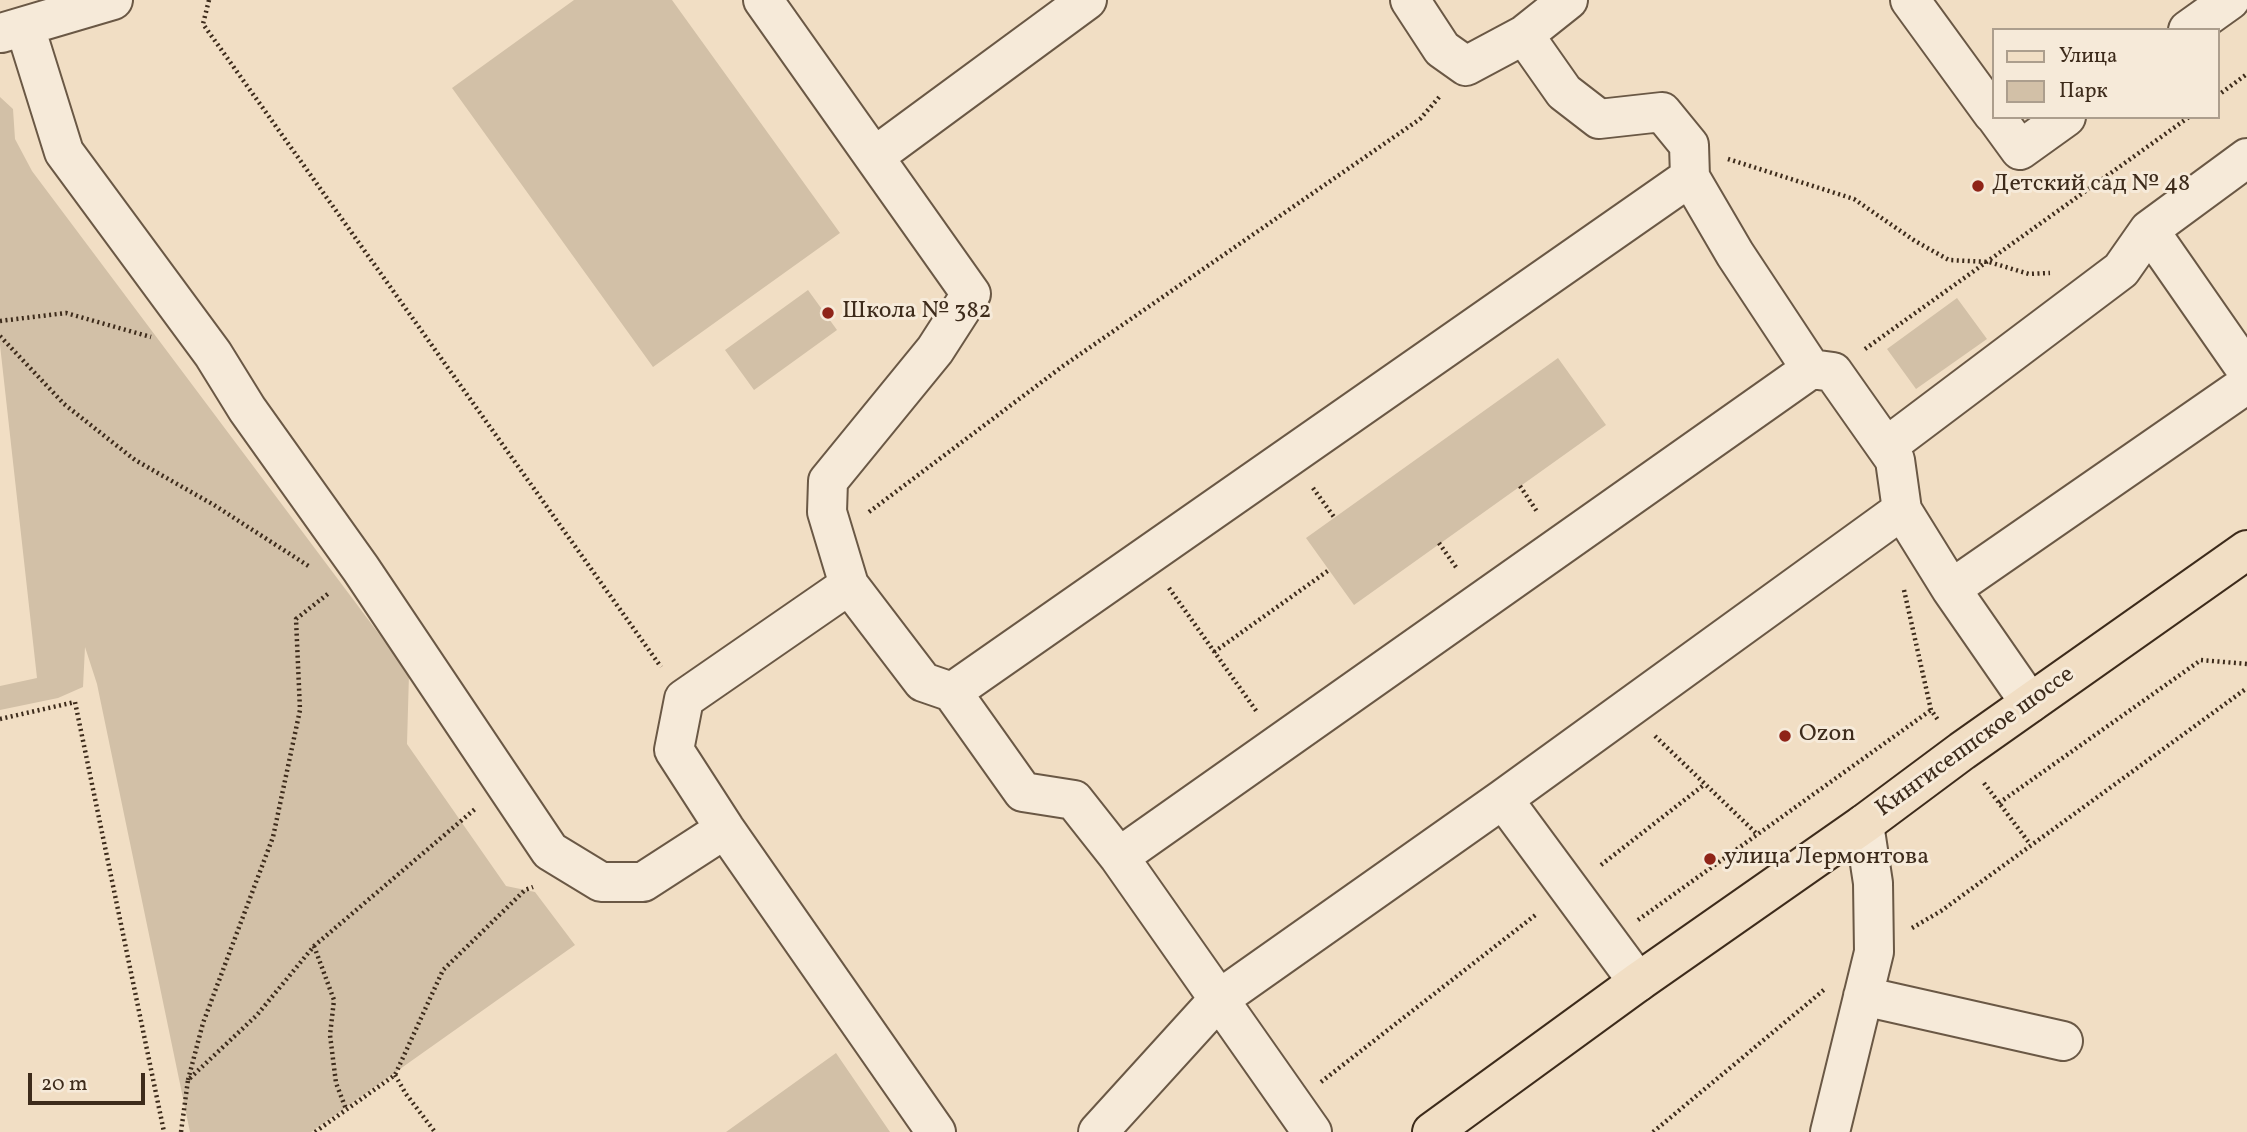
<!DOCTYPE html>
<meta charset="utf-8">
<style>
body{margin:0}
#map{position:relative;width:2247px;height:1132px;overflow:hidden;background:#f1dec4;font-family:Vollkorn,serif}
canvas{display:block}
.legend{position:absolute;left:1992px;top:28px;width:228px;height:91px;box-sizing:border-box;background:#f6ead9;border:2px solid #ac9e8d;margin:0;padding:9px 12px;list-style:none;font-size:21px;color:#3d2b1b}
.legend li{display:flex;align-items:center;gap:14px;height:35px}
.legend b{width:35px;border:2px solid #ac9e8d}
.scale{position:absolute;left:28px;top:1073px;width:117px;height:32px;box-sizing:border-box;border:4px solid #3d2b1b;border-top:0;padding-left:9px;font-size:21px;line-height:24px;white-space:nowrap;color:#3d2b1b;-webkit-text-stroke:5px #f6ead9;paint-order:stroke}
</style>
<div id="map">
<canvas width="2247" height="1132"></canvas>
<ul class="legend">
<li><b style="height:9px;background:#f1dec4"></b>Улица</li>
<li><b style="height:19px;background:#d2c0a7"></b>Парк</li>
</ul>
<div class="scale">20 m</div>
</div>
<script>
const ctx = document.querySelector('canvas').getContext('2d');
ctx.lineJoin = 'round';
function paint(path, color) { ctx.fillStyle = color; ctx.fill(path, 'evenodd'); }
function trace(path, color, width, dash) { ctx.strokeStyle = color; ctx.lineWidth = width; ctx.lineCap = dash ? 'butt' : 'round'; ctx.setLineDash(dash || []); ctx.stroke(path); }
function write(font, color, halo, rows, align = 'center') {
  ctx.font = font + ' Vollkorn,serif'; ctx.lineWidth = 6; ctx.setLineDash([]); ctx.textBaseline = 'middle'; ctx.strokeStyle = halo; ctx.fillStyle = color; for (const [text, x, y, turn = 0] of rows) {
    ctx.save(); ctx.translate(x, y); ctx.rotate((+turn || 0) * Math.PI / 180); ctx.textAlign = isNaN(turn) ? turn : align; if (halo) ctx.strokeText(text, 0, 0); ctx.fillText(text, 0, 0); ctx.restore();
  }
}
const green = new Path2D(`
 M 574,0 L 672,0 L 840,233 L 653,367 L 452,88 Z
 M 0,97 L 13,109 L 15,139 L 32,171 L 409,674 L 407,744 L 506,886 L 535,892 L 575,945 L 311,1132 L 190,1132 L 97,684 L 85,647 L 83,687 L 58,698 L 0,710 L 0,686 L 37,678 L 0,345 Z
 M 808,290 L 837,330 L 754,390 L 725,350 Z
 M 1957,298 L 1987,339 L 1916,389 L 1887,349 Z
 M 1558,358 L 1606,425 L 1354,605 L 1306,538 Z
 M 836,1053 L 890,1132 L 726,1132 Z`);
const path = new Path2D(`
 M 209,0 L 203,24 L 661,667
 M 2217,96 L 2247,74
 M 1728,159 L 1854,199 L 1915,241 L 1949,260 L 1989,262 L 2029,274 L 2050,273
 M 0,321 L 66,313 L 151,337
 M 0,336 L 64,404 L 135,460 L 214,505 L 310,567
 M 1865,349 L 2189,117
 M 1520,486 L 1538,513
 M 1313,488 L 1334,517
 M 869,512 L 1063,366 L 1420,119 L 1441,95
 M 1439,543 L 1458,570
 M 1169,588 L 1257,712
 M 1904,590 L 1931,710 L 1938,720
 M 1214,652 L 1329,570
 M 0,719 L 75,702 L 164,1132
 M 1655,736 L 1757,834
 M 1984,783 L 2030,844
 M 1999,803 L 2201,660 L 2247,664
 M 1601,865 L 1705,784
 M 1638,920 L 1931,710
 M 1912,928 L 1941,911 L 2247,688
 M 314,946 L 334,1000 L 330,1035 L 336,1083 L 346,1109
 M 395,1075 L 406,1094 L 435,1132
 M 188,1080 L 203,1023 L 273,837 L 300,710 L 296,619 L 329,593
 M 1321,1082 L 1538,913
 M 181,1132 L 188,1080 L 257,1015 L 314,946 L 475,809
 M 315,1132 L 395,1075 L 443,970 L 525,890 L 533,887
 M 1653,1132 L 1825,989`);
const minor = new Path2D(`
 M 763,0 L 971,294 L 935,350 L 828,481 L 827,512 L 849,585
 M 1410,0 L 1442,49 L 1466,66 L 1524,35 L 1564,92 L 1599,119 L 1662,112 L 1689,145 L 1690,177 L 1735,254 L 1811,369
 M 1910,0 L 1993,114
 M 25,27 L 64,152 L 213,354 L 247,409 L 361,569 L 550,851 L 601,882 L 643,882 L 725,829
 M 2188,30 L 2230,0
 M 1,33 L 113,0
 M 1524,35 L 1568,0
 M 1996,117 L 2020,150 L 2066,117
 M 875,156 L 1087,0
 M 2149,230 L 2247,371
 M 1886,447 L 2121,270 L 2149,230 L 2247,158
 M 1951,589 L 2247,384
 M 1503,799 L 1638,982
 M 1119,857 L 1811,369 L 1833,372 L 1895,460 L 1902,510 L 1951,589 L 2030,703
 M 1863,996 L 2063,1041
 M 936,1132 L 725,829 L 674,750 L 684,699 L 849,585 L 923,682 L 952,692
 M 1098,1132 L 1218,1000 L 1503,799 L 1902,510
 M 1312,1132 L 1119,857 L 1074,800 L 1023,792 L 952,692 L 1690,177
 M 1830,1132 L 1874,952 L 1873,883 L 1864,824`);
const major = new Path2D(`
 M 1432,1132 L 1638,982 L 1864,824 L 1962,751 L 2247,550`);
const markers = [
 [1978,186,7,"#8f2418"],
 [828,313,7,"#8f2418"],
 [1785,736,7,"#8f2418"],
 [1710,859,7,"#8f2418"]
];
const poiNames = [
 ["Детский сад № 48",1992,186],
 ["Школа № 382",842,313],
 ["Ozon",1799,736],
 ["улица Лермонтова",1724,859]
];
const streetNames = [
 ["Кингисеппское шоссе",1976,743,-36]
];
paint(green, '#d2c0a7');
trace(minor, '#6a5845', 42);
trace(major, '#3d2b1b', 42);
trace(path, '#3d2b1b', 4.5, [2, 3.5]);
trace(minor, '#f6ead9', 38);
trace(major, '#f1dec4', 38);
for (const [x, y, r, color] of markers) { const dot = new Path2D(); dot.arc(x, y, r, 0, 2 * Math.PI); ctx.fillStyle = color; ctx.fill(dot); trace(dot, '#f6ead9', 2.5); }
write('24px', '#3d2b1b', '#f6ead9', poiNames, 'left');
write('24px', '#3d2b1b', '#f6ead9', streetNames);
</script>
